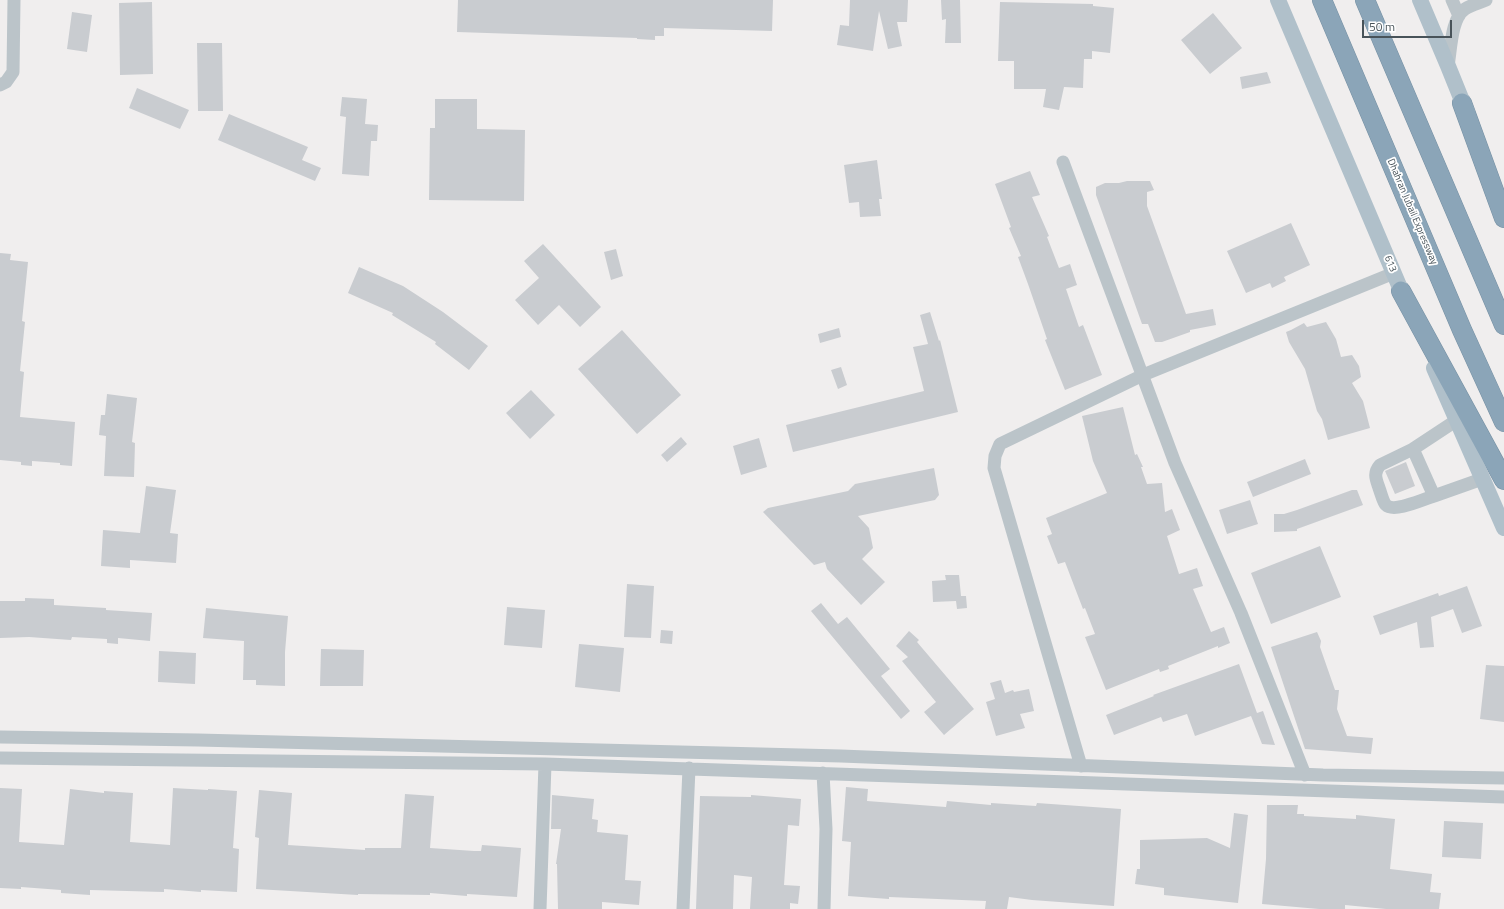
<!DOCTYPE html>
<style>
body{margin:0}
#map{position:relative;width:1504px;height:909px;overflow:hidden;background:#f0eeee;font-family:"Titillium Web",sans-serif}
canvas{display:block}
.scale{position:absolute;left:1362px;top:20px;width:90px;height:18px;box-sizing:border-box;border:2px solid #485359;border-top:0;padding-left:5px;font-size:12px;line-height:14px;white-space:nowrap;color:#485359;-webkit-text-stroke:3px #fff;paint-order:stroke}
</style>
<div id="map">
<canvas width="1504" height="909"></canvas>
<div class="scale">50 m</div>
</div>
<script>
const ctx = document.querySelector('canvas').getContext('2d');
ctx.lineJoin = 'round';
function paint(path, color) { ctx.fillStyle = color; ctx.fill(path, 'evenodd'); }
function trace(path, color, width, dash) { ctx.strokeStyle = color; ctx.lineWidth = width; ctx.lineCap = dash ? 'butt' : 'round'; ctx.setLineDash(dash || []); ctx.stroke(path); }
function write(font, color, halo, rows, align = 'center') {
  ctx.font = font + ' "Titillium Web",sans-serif'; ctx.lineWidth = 3.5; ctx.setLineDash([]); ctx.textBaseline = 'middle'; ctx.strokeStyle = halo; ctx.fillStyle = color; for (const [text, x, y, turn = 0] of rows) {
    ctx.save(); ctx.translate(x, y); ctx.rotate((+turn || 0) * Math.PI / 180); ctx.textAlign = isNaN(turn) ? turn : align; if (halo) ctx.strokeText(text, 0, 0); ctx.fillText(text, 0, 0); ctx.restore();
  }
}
const building = new Path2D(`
 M 458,0 L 773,0 L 772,31 L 664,28 L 664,36 L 655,36 L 655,40 L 637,39 L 637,38 L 457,32 Z
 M 850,0 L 908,0 L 907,22 L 897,22 L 902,46 L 888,49 L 879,11 L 873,51 L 837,45 L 840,25 L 849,26 Z
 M 941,0 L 960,0 L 961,43 L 945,43 L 946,19 L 942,20 Z
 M 152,2 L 153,74 L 120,75 L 119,3 Z
 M 1000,2 L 1093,4 L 1093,6 L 1114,8 L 1110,53 L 1092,51 L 1092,59 L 1084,59 L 1083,88 L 1064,87 L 1059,110 L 1043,107 L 1046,89 L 1014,89 L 1014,61 L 998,61 Z
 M 72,12 L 92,15 L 87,52 L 67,49 Z
 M 1213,13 L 1242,48 L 1210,74 L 1181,40 Z
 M 197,43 L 222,43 L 223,111 L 198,111 Z
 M 1267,72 L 1271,83 L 1242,89 L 1240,77 Z
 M 137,88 L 189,110 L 180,129 L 129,108 Z
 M 342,97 L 367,99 L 365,124 L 378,125 L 377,141 L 371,141 L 369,176 L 342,174 L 346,117 L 340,116 Z
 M 435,99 L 477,99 L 477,129 L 525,130 L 524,201 L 429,200 L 430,128 L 435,128 Z
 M 229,114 L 308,147 L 302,160 L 321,168 L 315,181 L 218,140 Z
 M 877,160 L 882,199 L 879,199 L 881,216 L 860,217 L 859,202 L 849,203 L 844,165 Z
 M 1030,171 L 1040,195 L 1032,197 L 1049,236 L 1047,237 L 1059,268 L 1070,264 L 1077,285 L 1066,289 L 1079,327 L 1083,325 L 1102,375 L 1065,390 L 1045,340 L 1047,339 L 1028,284 L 1018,257 L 1021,256 L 1009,228 L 1011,227 L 995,184 Z
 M 1127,181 L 1150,181 L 1154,190 L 1147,192 L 1147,206 L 1186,314 L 1213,309 L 1216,325 L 1190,330 L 1190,332 L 1162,342 L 1155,342 L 1148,324 L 1142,324 L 1096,195 L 1096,187 L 1105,183 L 1119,183 Z
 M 1291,223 L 1310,265 L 1284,277 L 1286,281 L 1272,288 L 1270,283 L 1246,293 L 1227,251 Z
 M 543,244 L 601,307 L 580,327 L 559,305 L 538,325 L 515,300 L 539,278 L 524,261 Z
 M 616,249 L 623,276 L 611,280 L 604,252 Z
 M 0,253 L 11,254 L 10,260 L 28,262 L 22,321 L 25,322 L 20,371 L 24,372 L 20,417 L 75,422 L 72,466 L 60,465 L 60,463 L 32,461 L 32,466 L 21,465 L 21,462 L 0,460 Z
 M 359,267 L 403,286 L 443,312 L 488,346 L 469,370 L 435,344 L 436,342 L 392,315 L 393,313 L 348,293 Z
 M 930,312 L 939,341 L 940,340 L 958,412 L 793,452 L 786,425 L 924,391 L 913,347 L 928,344 L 920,315 Z
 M 1326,322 L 1336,339 L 1341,357 L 1352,355 L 1359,366 L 1361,377 L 1352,383 L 1363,401 L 1370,428 L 1328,440 L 1322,419 L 1317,411 L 1305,369 L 1289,342 L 1286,332 L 1291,330 L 1304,323 L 1307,327 Z
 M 839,328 L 841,337 L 820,343 L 818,334 Z
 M 622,330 L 681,395 L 637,434 L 578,369 Z
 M 841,367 L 847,385 L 838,389 L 831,370 Z
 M 531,390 L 555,415 L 530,439 L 506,413 Z
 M 107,394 L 137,398 L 132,442 L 135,443 L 134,477 L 104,476 L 106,436 L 99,435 L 101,415 L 105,415 Z
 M 1123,407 L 1135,455 L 1137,454 L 1143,467 L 1141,467 L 1147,484 L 1162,483 L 1165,512 L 1172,509 L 1180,530 L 1167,536 L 1179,574 L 1197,568 L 1203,586 L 1193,589 L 1211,632 L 1224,627 L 1230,643 L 1218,648 L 1218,646 L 1168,666 L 1169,669 L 1160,672 L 1159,669 L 1106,690 L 1085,637 L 1095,634 L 1085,608 L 1083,609 L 1065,562 L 1058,564 L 1047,536 L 1052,534 L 1046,518 L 1107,493 L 1093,461 L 1082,416 Z
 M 681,437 L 687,444 L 667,462 L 661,455 Z
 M 759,438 L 767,467 L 741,475 L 733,446 Z
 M 1305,459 L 1311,474 L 1253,497 L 1247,482 Z
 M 1406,462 L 1415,486 L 1395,494 L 1385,471 Z
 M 934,468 L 939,495 L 935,500 L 858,516 L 869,528 L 873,548 L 862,559 L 885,582 L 861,605 L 827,569 L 825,562 L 814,565 L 763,512 L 768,508 L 848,491 L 855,484 Z
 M 146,486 L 176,490 L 170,533 L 178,534 L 176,563 L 130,560 L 130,568 L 101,566 L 103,530 L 140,533 Z
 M 1352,490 L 1357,490 L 1363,505 L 1297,529 L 1297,531 L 1274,532 L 1274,514 L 1284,514 L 1297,510 Z
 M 1250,500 L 1258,524 L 1227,534 L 1219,510 Z
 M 1320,546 L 1341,597 L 1271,624 L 1251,573 Z
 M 945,575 L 959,575 L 961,596 L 966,596 L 967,608 L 957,609 L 956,601 L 933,602 L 932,581 L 946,580 Z
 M 627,584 L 654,586 L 651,638 L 624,637 Z
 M 1467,586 L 1482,626 L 1462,633 L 1453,609 L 1431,617 L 1434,647 L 1420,648 L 1417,622 L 1380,635 L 1373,616 L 1438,593 L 1439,596 Z
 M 25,598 L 54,599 L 54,605 L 106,608 L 106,610 L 152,613 L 150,641 L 118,638 L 118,644 L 107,643 L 107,639 L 72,637 L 71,640 L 29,637 L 0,638 L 0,601 L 25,601 Z
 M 821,603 L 838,624 L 847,617 L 890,669 L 881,676 L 910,711 L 901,719 L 811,611 Z
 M 507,607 L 545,610 L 542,648 L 504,645 Z
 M 206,608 L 288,616 L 285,652 L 285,686 L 256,685 L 256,680 L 243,680 L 244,641 L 203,638 Z
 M 661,630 L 673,631 L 672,644 L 660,643 Z
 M 909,631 L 919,640 L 917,642 L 974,709 L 944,735 L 924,712 L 936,702 L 902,661 L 908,657 L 896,646 Z
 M 1317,632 L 1321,641 L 1320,647 L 1335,690 L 1339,690 L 1337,709 L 1347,736 L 1373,738 L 1371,754 L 1305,749 L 1271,647 Z
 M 579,644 L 624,648 L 620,692 L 575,687 Z
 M 321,649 L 364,650 L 363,686 L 320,686 Z
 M 159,651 L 196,653 L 195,684 L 158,682 Z
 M 1239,664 L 1257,713 L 1263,711 L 1275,745 L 1262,744 L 1251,716 L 1195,736 L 1187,714 L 1163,722 L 1161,717 L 1114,735 L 1106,715 L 1154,696 L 1153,695 Z
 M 1486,665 L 1504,666 L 1504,722 L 1480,719 Z
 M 1001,680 L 1005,693 L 1013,690 L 1014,692 L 1029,689 L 1034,711 L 1020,714 L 1025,728 L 996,736 L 986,702 L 995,699 L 990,683 Z
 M 846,787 L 868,789 L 867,801 L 946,807 L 947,801 L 991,805 L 991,803 L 1036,806 L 1037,803 L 1121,809 L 1114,906 L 1032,900 L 1009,897 L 1007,909 L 985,909 L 986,901 L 889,897 L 889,899 L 848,896 L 851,842 L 842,841 Z
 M 0,788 L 22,789 L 19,842 L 64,845 L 70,789 L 104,793 L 104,791 L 133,793 L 130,842 L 170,845 L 173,788 L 208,790 L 208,789 L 237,791 L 233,848 L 239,849 L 237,892 L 201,890 L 201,892 L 164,889 L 164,892 L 90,890 L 90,895 L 61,893 L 61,890 L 21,887 L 21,889 L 0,888 Z
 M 259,790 L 292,793 L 288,845 L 365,850 L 365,848 L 401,848 L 405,794 L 434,796 L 430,848 L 474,851 L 481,851 L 482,845 L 521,848 L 517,897 L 467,894 L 467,896 L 430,893 L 430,895 L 358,894 L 358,895 L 256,889 L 259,838 L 255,837 Z
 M 552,795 L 594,799 L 592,819 L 598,820 L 597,832 L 628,835 L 625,880 L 641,881 L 639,905 L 602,902 L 602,909 L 558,909 L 557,864 L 556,864 L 561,829 L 551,829 Z
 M 751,795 L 801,799 L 799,826 L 788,825 L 784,885 L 800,886 L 798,904 L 790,903 L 790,909 L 750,909 L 752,877 L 734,875 L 733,909 L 696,909 L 700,796 L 751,797 Z
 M 1267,805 L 1298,805 L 1297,814 L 1304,814 L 1304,816 L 1356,819 L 1356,815 L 1395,819 L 1390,869 L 1432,874 L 1430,892 L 1441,893 L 1439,909 L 1386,909 L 1345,905 L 1345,909 L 1319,909 L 1262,904 L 1266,859 Z
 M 1234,813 L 1248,815 L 1238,903 L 1164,895 L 1164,888 L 1135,884 L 1137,869 L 1140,869 L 1140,840 L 1207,838 L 1230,848 Z
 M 1444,821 L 1483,823 L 1481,859 L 1442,857 Z`);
const minor = new Path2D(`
 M 1452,0 L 1459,16
 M 1448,66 C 1451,50 1451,18 1465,9 C 1471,5 1479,3 1486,0
 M 0,85 L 6,82 L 13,72 L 14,0
 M 1063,162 L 1175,463 L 1241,613 L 1305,775
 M 1457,420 L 1413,449 L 1434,496 L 1482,479
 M 1413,449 L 1380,465 C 1373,473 1376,479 1379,488 C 1381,493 1383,502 1386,505 C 1394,513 1424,499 1434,496
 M 0,737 L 198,740 L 841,756 L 1323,775 L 1504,778
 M 0,758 L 545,764 L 1504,797
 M 1081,766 L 994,468 L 995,456 L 1000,444 L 1143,375 L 1394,273
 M 823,773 L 826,829 L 824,909
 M 540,909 L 545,764
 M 683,909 L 689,768`);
const major = new Path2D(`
 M 1278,0 L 1406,302
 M 1420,0 L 1448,66 L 1467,113
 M 1434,368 L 1504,528`);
const highway = new Path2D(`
 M 1322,0 L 1462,330 L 1504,422
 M 1365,0 L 1504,325
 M 1462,103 L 1504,218
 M 1401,291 L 1504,480`);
const streetNames = [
 ["Dhahran Jubail Expressway",1412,212,67],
 ["613",1390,264,67]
];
paint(building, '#c9ccd0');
trace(highway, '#7690a3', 20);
trace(minor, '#bbc4c9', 13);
trace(major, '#b0c0ca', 16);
trace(highway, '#8ba5b8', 19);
write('10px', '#485359', '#fff', streetNames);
</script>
